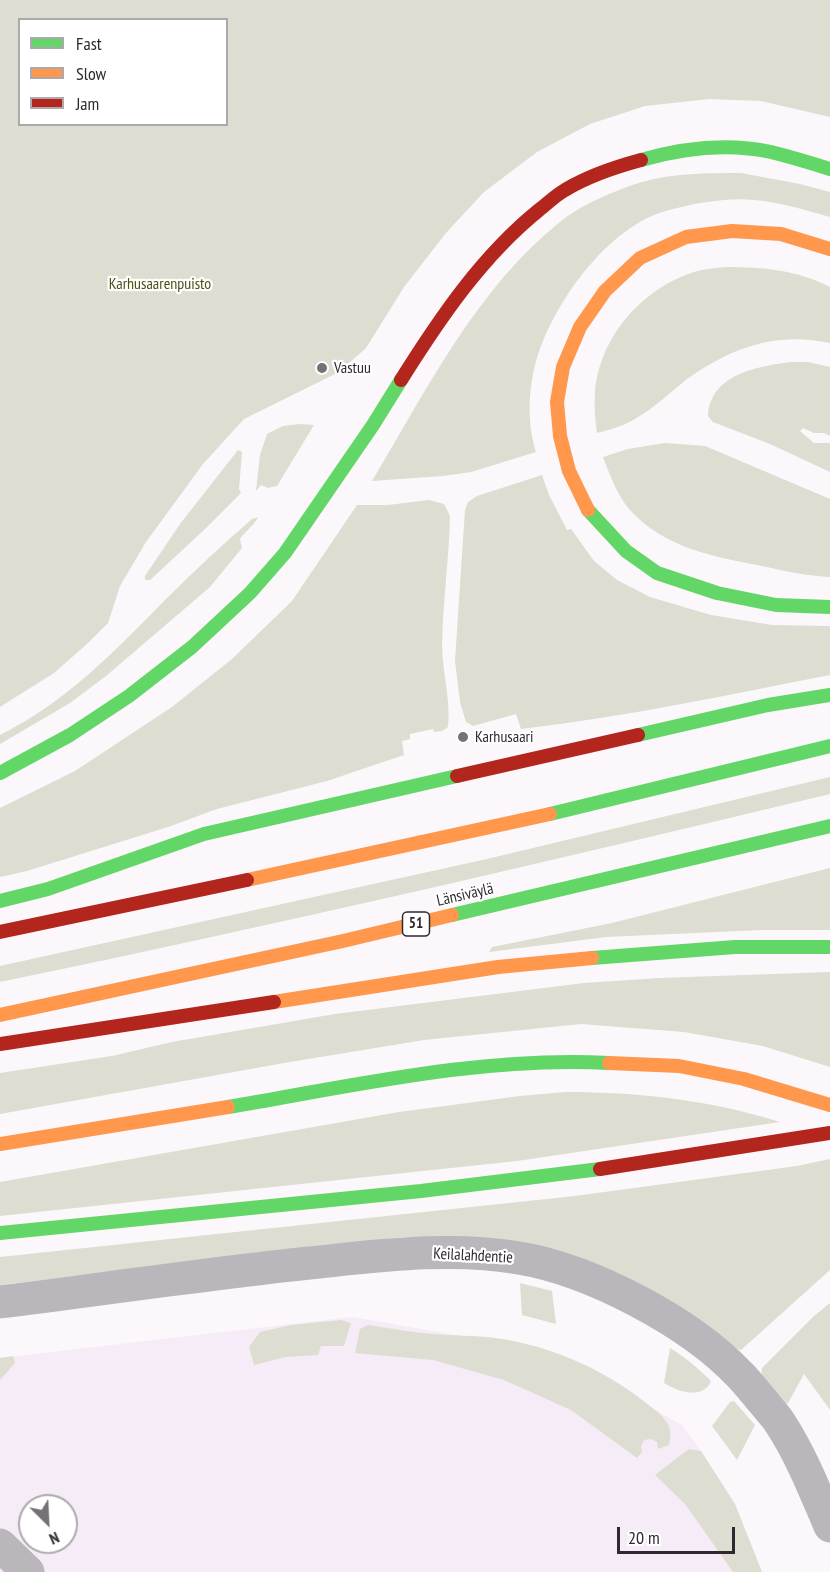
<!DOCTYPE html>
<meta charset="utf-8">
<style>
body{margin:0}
#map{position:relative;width:830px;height:1572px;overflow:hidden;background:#fbf7fb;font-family:"PT Sans Narrow",sans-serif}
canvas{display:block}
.legend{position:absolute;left:18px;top:18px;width:210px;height:108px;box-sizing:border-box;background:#fff;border:2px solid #aca9ac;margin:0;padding:8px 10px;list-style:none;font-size:18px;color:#2f2830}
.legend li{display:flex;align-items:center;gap:12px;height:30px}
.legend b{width:30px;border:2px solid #aca9ac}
.north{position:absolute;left:18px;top:1494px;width:60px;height:60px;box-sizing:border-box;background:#fff;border:2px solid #aca9ac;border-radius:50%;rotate:156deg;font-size:16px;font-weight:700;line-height:24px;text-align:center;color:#2f2830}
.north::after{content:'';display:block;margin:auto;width:21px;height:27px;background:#767077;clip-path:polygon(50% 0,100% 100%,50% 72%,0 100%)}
.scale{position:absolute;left:617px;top:1527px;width:118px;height:27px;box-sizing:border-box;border:3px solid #2f2830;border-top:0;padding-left:8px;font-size:18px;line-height:21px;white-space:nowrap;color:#2f2830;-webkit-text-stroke:4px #fff;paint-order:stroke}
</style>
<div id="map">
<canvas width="830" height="1572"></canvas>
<ul class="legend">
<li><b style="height:8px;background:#63d668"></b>Fast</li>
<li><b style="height:8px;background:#ff974d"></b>Slow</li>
<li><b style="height:8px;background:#b3261e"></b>Jam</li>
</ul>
<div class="north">N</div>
<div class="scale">20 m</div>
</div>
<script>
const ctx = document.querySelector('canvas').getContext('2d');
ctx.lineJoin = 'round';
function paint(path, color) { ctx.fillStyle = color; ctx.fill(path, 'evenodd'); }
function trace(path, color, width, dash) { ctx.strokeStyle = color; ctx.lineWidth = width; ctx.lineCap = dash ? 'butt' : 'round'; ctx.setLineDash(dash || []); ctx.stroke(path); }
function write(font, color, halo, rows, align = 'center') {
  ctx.font = font + ' "PT Sans Narrow",sans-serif'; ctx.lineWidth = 4.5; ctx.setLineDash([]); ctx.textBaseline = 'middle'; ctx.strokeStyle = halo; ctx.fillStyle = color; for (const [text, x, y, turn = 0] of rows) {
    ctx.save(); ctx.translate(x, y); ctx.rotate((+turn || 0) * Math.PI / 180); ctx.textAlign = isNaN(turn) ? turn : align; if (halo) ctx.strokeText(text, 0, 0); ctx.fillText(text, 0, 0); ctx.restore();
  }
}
const built = new Path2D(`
 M 352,1317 L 552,1352 L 682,1425 L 701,1451 L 735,1504 L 762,1572 L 0,1572 L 0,1358 ZM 30,1506 L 66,1506 L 66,1542 L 30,1542 Z`);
const green = new Path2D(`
 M 0,0 L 830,0 L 830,117 L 761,101 L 709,99 L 645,106 L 590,124 L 537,152 L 484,192 L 446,233 L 404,287 L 366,348 L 339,372 L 244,419 L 203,464 L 146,542 L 120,586 L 108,623 L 88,643 L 54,673 L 0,707 ZM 20,20 L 226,20 L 226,124 L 20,124 Z
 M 741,173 L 800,184 L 830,192 L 830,217 C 805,210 780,202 754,200 C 728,197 695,203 669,210 C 613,224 564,290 543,341 C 529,374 525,418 536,452 L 471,472 L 443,476 L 372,481 C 426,391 476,289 560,222 C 580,205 616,190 642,182 C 674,173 708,173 741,173 Z
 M 726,267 C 763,267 797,270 830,287 L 830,343 C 777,331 730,348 687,379 C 667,395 647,415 623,425 C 615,428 605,431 597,433 C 595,419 594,406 595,392 C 600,336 642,289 694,272 C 704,269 716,268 726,267 Z
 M 790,362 L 808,362 L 830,367 L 830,436 L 824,433 L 814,433 L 803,428 L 800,431 L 814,443 L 830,443 L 830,472 L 770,444 L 713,422 L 708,416 C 711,374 756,367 790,362 Z
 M 300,424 L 314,425 L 277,486 L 268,488 L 261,485 L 256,491 L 260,455 L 267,434 L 283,426 Z
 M 665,443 L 705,446 L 830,499 L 830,577 C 808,576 784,571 762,566 C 715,557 664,548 630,510 C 617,495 610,475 603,457 L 628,449 Z
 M 238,450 L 242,452 L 239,489 L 241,493 L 204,530 L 150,580 L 145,580 L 145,576 L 180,524 Z
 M 542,475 L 549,495 L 567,530 L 571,529 L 594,561 L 617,580 L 650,597 L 711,615 L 772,625 L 830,626 L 830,675 C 727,695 625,717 521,729 L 516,714 L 473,726 L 466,722 L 460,702 L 455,661 L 465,510 L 468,502 L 477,496 Z
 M 429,500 L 444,504 L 450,516 C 449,559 443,601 442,644 C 442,672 451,699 448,727 L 442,731 L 434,732 L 433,729 L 410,734 L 410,739 L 402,741 L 404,755 L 327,781 L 217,809 L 168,827 L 27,871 L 0,877 L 0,808 L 75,771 L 172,707 L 232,659 L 292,601 L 357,505 L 388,505 Z
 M 258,517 C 254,526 246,530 240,539 L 242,548 L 210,587 L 106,676 L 70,703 L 0,744 L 0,735 C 65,703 115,651 165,600 C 193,572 222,545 252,519 Z
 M 830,777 L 830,794 C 554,860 278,925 0,982 L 0,966 L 487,859 Z
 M 830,868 L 830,930 L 761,930 L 606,937 L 489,952 L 492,947 L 612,923 Z
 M 830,972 L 830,1067 L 763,1046 L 684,1032 L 581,1024 L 424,1040 L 284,1063 L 0,1114 L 0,1073 L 112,1056 L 172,1042 L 335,1014 L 584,983 L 660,978 Z
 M 565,1092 C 638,1092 710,1100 780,1122 L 517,1161 L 0,1216 L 0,1182 L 399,1112 L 520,1096 Z
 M 830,1159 L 830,1270 L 741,1350 L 736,1349 L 653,1291 L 610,1270 L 563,1253 L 464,1237 L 404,1237 L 0,1285 L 0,1257 L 575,1196 L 797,1166 Z
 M 520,1283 L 552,1291 L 556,1324 L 522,1315 Z
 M 830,1303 L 830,1410 L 804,1374 L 788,1403 L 783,1404 L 761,1379 L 762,1368 L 814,1316 Z
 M 341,1320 L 351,1323 L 344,1346 L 321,1346 L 318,1355 L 286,1357 L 254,1365 L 249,1347 L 260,1332 L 291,1325 Z
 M 368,1325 C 389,1328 411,1332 432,1334 C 453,1336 474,1335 495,1338 C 549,1345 603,1369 645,1402 C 661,1415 675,1423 669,1445 L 658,1449 L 657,1442 L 651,1439 L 644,1440 L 641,1446 L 642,1452 L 637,1458 L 571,1410 L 504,1380 L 433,1360 L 355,1353 L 360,1329 Z
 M 670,1348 C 685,1357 698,1368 711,1381 C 703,1400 678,1392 664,1383 Z
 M 13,1356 L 15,1363 L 0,1380 L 0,1358 Z
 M 734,1401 L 755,1425 L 737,1460 L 712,1426 L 730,1402 Z
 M 689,1449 L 701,1451 L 735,1504 L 762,1572 L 733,1572 L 685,1504 L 655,1475 Z`);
const street = new Path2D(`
 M 0,1302 C 103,1289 206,1274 309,1263 C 378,1256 449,1246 519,1258 C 591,1270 690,1322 740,1375 C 749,1384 757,1395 765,1404 C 770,1411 776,1416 780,1423 C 801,1455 815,1491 830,1526
 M 0,1545 L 28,1572`);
const fast = new Path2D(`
 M 641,160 C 683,148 729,143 771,152 C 791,157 811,163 830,169
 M 588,510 L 626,551 L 657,573 L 717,593 L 776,605 L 830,607
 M 638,735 L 768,705 L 830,695
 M 0,773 L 70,735 L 129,696 L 192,647 L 250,593 L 285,553 L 373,425 L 401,380
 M 550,814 L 830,746
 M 0,901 L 48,889 L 204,834 L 457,776
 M 452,915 L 830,826
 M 592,958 L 735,947 L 830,947
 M 228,1107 C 353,1086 482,1056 609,1063
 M 0,1233 L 421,1191 L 600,1169`);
const slow = new Path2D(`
 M 588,510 L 569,471 L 560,436 L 557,402 L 563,367 L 580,327 L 605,291 L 640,258 L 686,237 L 732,231 L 781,234 L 830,249
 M 247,880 L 550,814
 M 274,1002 L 498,967 L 592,958
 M 0,1015 L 343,941 L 452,915
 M 609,1063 L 679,1066 L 744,1079 L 830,1105
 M 0,1144 L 228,1107`);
const jam = new Path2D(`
 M 401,380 C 440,318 482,256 539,210 C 548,203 556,195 565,190 C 588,176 615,167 641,160
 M 457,776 L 638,735
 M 0,932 L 247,880
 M 0,1044 L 274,1002
 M 600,1169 L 830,1133`);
const markers = [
 [322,368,6,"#767077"],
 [463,737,6,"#767077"]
];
const shields = [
 [416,924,27]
];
const shieldNames = [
 ["51",416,924]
];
const parkNames = [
 ["Karhusaarenpuisto",160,284]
];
const poiNames = [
 ["Vastuu",334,368],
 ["Karhusaari",475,737]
];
const streetNames = [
 ["Länsiväylä",465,895,-13],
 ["Keilalahdentie",473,1256,3]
];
paint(built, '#f6ecf7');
paint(green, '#ddddd1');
trace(street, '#bab6bb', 33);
trace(fast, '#63d668', 14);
trace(slow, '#ff974d', 14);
trace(jam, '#b3261e', 14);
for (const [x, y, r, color] of markers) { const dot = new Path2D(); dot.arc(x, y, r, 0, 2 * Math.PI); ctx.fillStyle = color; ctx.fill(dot); trace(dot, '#fff', 2); }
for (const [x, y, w] of shields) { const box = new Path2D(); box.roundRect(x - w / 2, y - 12, w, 24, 4.5); ctx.fillStyle = '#fff'; ctx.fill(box); trace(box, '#2f2830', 1.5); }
write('bold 15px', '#2f2830', null, shieldNames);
write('16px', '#4d5112', '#fff', parkNames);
write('16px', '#2f2830', '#fff', poiNames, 'left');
write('16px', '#2f2830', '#fff', streetNames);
</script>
